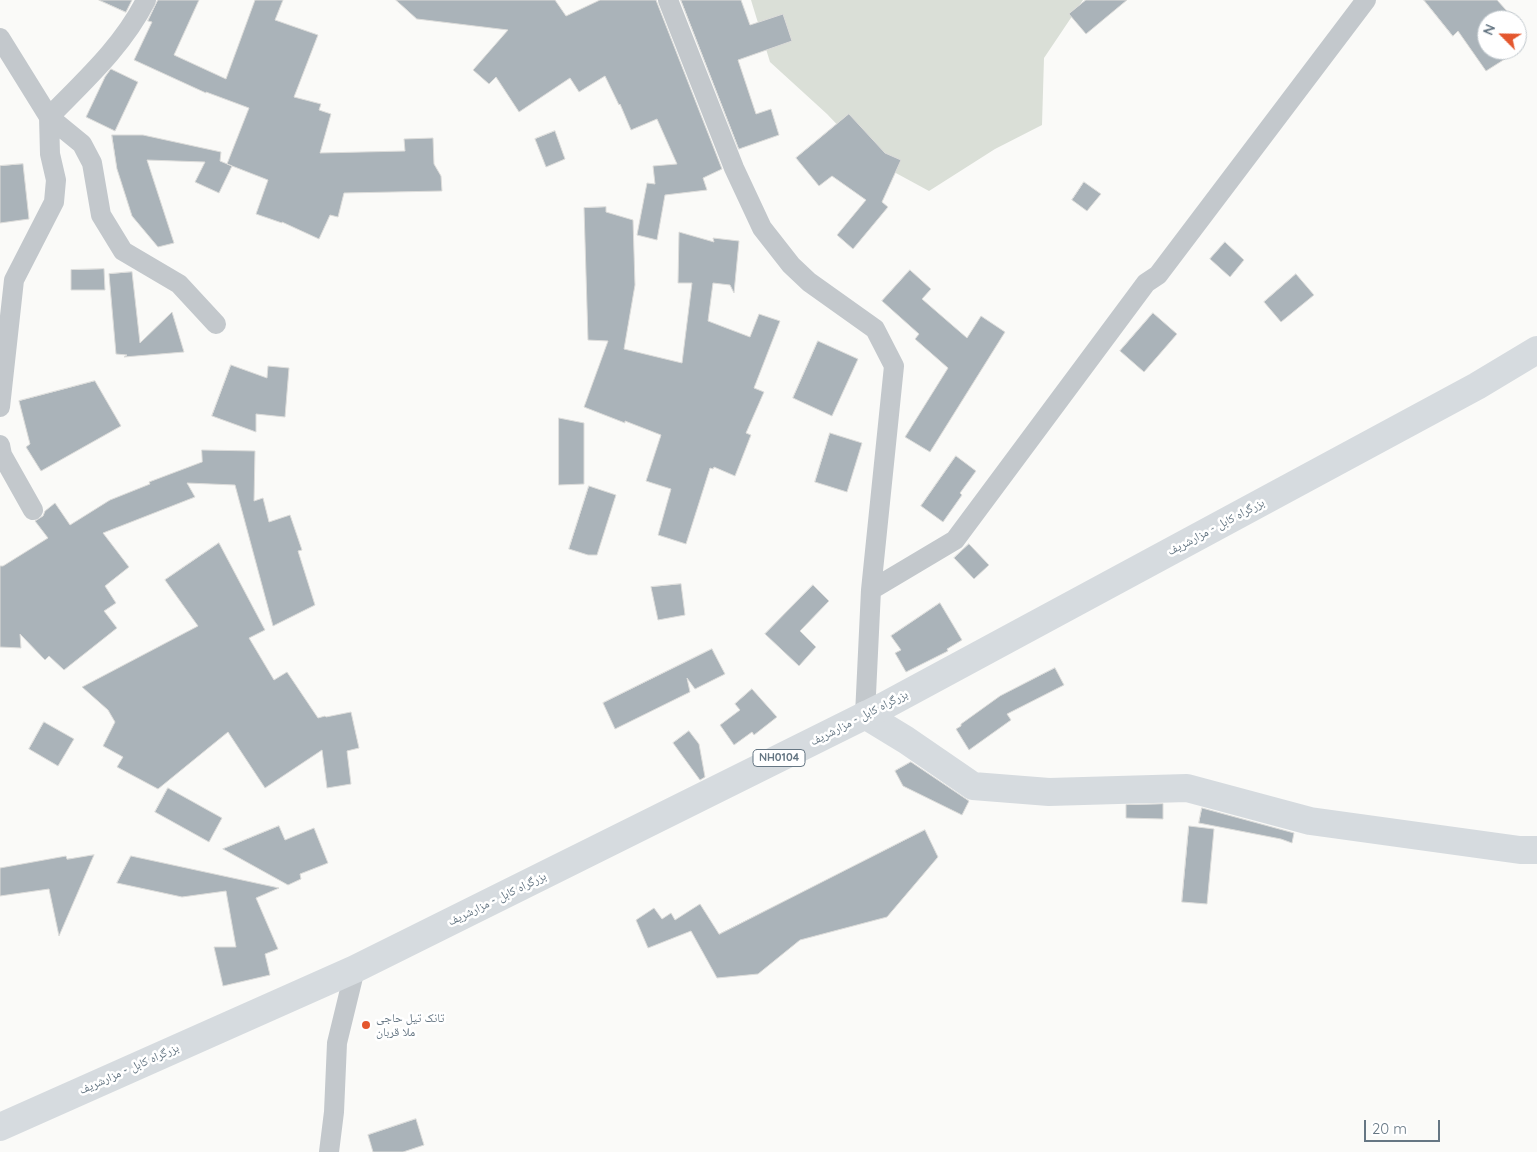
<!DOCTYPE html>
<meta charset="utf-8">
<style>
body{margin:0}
#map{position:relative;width:1537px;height:1152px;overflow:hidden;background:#fafaf8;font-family:Quicksand,sans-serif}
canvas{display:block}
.north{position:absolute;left:1477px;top:10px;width:50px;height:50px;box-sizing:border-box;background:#fff;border:1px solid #c1c8cd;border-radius:50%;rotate:293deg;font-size:14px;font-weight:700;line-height:20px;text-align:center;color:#657683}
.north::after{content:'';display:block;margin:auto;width:18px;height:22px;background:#e4572e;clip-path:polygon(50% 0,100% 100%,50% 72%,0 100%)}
.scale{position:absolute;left:1364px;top:1120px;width:76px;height:22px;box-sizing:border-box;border:2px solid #657683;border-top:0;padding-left:6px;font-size:15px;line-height:18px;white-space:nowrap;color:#657683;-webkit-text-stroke:4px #fff;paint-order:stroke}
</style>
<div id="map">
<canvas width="1537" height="1152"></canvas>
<div class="north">N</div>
<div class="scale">20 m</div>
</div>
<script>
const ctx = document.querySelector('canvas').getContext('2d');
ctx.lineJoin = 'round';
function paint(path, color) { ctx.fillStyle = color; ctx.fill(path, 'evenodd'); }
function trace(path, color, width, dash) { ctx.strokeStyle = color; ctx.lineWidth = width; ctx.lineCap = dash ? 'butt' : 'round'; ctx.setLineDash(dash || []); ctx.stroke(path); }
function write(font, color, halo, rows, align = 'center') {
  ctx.font = font + ' Quicksand,"Noto Naskh Arabic",sans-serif'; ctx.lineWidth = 5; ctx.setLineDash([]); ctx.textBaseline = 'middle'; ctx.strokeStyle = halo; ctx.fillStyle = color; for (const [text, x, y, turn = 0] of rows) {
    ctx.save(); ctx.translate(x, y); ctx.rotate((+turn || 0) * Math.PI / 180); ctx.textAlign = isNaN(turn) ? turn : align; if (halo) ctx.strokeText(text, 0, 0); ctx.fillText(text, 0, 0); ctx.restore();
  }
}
const green = new Path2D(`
 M 751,0 L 1083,0 L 1044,58 L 1042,125 L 995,149 L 929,191 L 870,159 L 827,114 L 770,62 Z`);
const building = new Path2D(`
 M 99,0 L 132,0 L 126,12 Z
 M 158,0 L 199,0 L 174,55 L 226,79 L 255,0 L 283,0 L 275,20 L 318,35 L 294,97 L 321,104 L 319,110 L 331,114 L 320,153 L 405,151 L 404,139 L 433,138 L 434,164 L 441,176 L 442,191 L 344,193 L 338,217 L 330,215 L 319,239 L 282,222 L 282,223 L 256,214 L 268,180 L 227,164 L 249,108 L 206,92 L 206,93 L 134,60 L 152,22 L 148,21 Z
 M 396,0 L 555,0 L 566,16 L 600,0 L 656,0 L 722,169 L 703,178 L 707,190 L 665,195 L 657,240 L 637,235 L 647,183 L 655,184 L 653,166 L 677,164 L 657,119 L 631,130 L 620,104 L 619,105 L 605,76 L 579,92 L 570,78 L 519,112 L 496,77 L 489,84 L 473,70 L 508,30 L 417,19 Z
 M 681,0 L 741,0 L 750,25 L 783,14 L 792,41 L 738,60 L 756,114 L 771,109 L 779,135 L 739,149 Z
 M 1086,0 L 1127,0 L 1086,34 L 1069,14 Z
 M 1424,0 L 1497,0 L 1515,20 L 1487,20 L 1487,50 L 1516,50 L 1516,52 L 1486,71 L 1458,31 L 1453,36 Z
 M 1517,23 L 1521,28 L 1517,46 Z
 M 111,69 L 138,82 L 115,131 L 86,117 L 105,77 Z
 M 849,114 L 885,153 L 901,160 L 882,202 L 888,207 L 853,249 L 837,235 L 866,200 L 832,176 L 819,186 L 796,158 Z
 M 555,131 L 565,159 L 546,167 L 535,139 Z
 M 112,135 L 143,135 L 221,152 L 220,161 L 232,166 L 219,193 L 195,182 L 205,162 L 147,160 L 174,243 L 158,247 L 132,216 L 117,169 Z
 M 23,164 L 29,219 L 0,223 L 0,166 Z
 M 1084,182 L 1101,194 L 1087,211 L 1072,200 Z
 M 606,207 L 606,212 L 633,220 L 635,285 L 624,349 L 682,363 L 692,283 L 678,283 L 679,232 L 714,242 L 713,238 L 739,241 L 734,293 L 730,285 L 713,283 L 708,321 L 750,337 L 759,314 L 780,321 L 754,388 L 764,392 L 746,433 L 751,435 L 735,476 L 714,467 L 713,469 L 710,468 L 686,544 L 658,535 L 671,489 L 646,481 L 661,435 L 625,421 L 625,423 L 584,407 L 608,341 L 588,340 L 584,208 Z
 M 1225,242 L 1244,260 L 1230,277 L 1210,259 Z
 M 104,269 L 105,290 L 71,290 L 71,270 Z
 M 910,270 L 931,289 L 922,299 L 967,338 L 981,316 L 1005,332 L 930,452 L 905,437 L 948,368 L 915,339 L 919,334 L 882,301 Z
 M 132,272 L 140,343 L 172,312 L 184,352 L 124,357 L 127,355 L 116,354 L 109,274 Z
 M 1296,274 L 1314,295 L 1281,322 L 1264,302 Z
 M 1153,313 L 1177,334 L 1144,372 L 1120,351 Z
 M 818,341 L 858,359 L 832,416 L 793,398 Z
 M 231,365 L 267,378 L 268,366 L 289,368 L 285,417 L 256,414 L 256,432 L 212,416 Z
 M 95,381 L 121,426 L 41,471 L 26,447 L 30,444 L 19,401 Z
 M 559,418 L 584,423 L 584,484 L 559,485 Z
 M 830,433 L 862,443 L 847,492 L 815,482 Z
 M 202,450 L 255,451 L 254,501 L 263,498 L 269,522 L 290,515 L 302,550 L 298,551 L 315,605 L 273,626 L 235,485 L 187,483 L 195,497 L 103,533 L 129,567 L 105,586 L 116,603 L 104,611 L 117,628 L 64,670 L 49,656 L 45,660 L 20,634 L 21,648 L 0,647 L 0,566 L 3,566 L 48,538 L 35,521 L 43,516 L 45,511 L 55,503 L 70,525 L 110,500 L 150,484 L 149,482 L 202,462 Z
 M 956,456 L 976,471 L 960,493 L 962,495 L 943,522 L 921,506 Z
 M 589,486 L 616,495 L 597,555 L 588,555 L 569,549 Z
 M 219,543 L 265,630 L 249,638 L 274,680 L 287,672 L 318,718 L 325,716 L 326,717 L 351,712 L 359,748 L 347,751 L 351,784 L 327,788 L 322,750 L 265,788 L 228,732 L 158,789 L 117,767 L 123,757 L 103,746 L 115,722 L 108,710 L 82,687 L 198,626 L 165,580 Z
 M 969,544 L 989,565 L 974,579 L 954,558 Z
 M 681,584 L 685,615 L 658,620 L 651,587 Z
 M 813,585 L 829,601 L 800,631 L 816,647 L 799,666 L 765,634 Z
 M 940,603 L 962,640 L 947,649 L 948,651 L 906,672 L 895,653 L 901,650 L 891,636 Z
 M 712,649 L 725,674 L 695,689 L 687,678 L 690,692 L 615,729 L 603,703 Z
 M 1055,668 L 1064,685 L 1007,714 L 1011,720 L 969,750 L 956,729 L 961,726 L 961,724 L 1000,696 Z
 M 752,689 L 777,717 L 754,735 L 752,732 L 734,745 L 720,725 L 740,710 L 735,704 Z
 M 44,722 L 74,739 L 58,766 L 29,749 Z
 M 689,731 L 699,744 L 705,777 L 700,780 L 673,743 Z
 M 911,762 L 969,801 L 962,815 L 903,786 L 895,771 Z
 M 168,788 L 222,818 L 209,842 L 155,812 Z
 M 1163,804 L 1163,819 L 1126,818 L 1126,805 Z
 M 1202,808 L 1294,833 L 1292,843 L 1281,839 L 1199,823 Z
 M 279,826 L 285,840 L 314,828 L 328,863 L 300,874 L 301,879 L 288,885 L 223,849 Z
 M 1189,826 L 1214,829 L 1207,904 L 1182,902 Z
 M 925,830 L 938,857 L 887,917 L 800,940 L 758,974 L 717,978 L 691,931 L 648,948 L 636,920 L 654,908 L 662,919 L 671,913 L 675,920 L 700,904 L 719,934 Z
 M 94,855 L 59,936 L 49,889 L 0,896 L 0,868 L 66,856 L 67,859 Z
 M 131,856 L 279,888 L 256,898 L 278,949 L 265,954 L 270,975 L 223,986 L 214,947 L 236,947 L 226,891 L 182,897 L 117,883 Z
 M 416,1119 L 424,1145 L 403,1152 L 373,1152 L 368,1135 Z`);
const street = new Path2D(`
 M 668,0 L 734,168 L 762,228 L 791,265 L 809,282 L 875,329 L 894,366 L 871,590 L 865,715
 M 0,38 L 49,117 C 85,80 123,46 146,0
 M 49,117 L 82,144 L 92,163 L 101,215 L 123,251 L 179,284 L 216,324
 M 0,407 L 14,280 L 54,202 L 56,180 L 50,154 L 49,117
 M 0,445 L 2,455 L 33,510
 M 871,590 L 955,540 L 1146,283 L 1158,275 L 1366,0
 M 329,1152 L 334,1112 L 337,1043 L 355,969`);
const secondary = new Path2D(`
 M 865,715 L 906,740 L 973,786 L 1049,792 L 1187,788 L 1310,821 L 1520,850 L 1537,850`);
const highway = new Path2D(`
 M 0,1127 L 355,969 L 884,706 L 1477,386 L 1537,350`);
const markers = [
 [366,1025,5,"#e4572e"]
];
const shields = [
 [779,758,52]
];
const shieldNames = [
 ["NH0104",779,758]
];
const streetNames = [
 ["بزرگراه کابل - مزارشریف",1216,527,-28],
 ["بزرگراه کابل - مزارشریف",859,718,-27],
 ["بزرگراه کابل - مزارشریف",497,899,-26],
 ["بزرگراه کابل - مزارشریف",129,1069,-24]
];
const poiNames = [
 ["تانک تیل حاجی",376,1018],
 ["ملا قربان",376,1032]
];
paint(green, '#dadfd7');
paint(building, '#aab3b9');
trace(building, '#dcdcda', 1);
trace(street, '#c3c8cc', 20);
trace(secondary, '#d6dbdf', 28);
trace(highway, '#d6dbdf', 28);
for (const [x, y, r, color] of markers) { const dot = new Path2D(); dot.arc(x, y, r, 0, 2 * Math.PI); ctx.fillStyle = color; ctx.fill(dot); trace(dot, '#fff', 2); }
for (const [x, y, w] of shields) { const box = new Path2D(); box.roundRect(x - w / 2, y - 8.5, w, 17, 4); ctx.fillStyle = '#fff'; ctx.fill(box); trace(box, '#657683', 1); }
write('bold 11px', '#657683', null, shieldNames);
write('12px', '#657683', '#fff', streetNames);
write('12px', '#657683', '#fff', poiNames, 'left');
</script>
